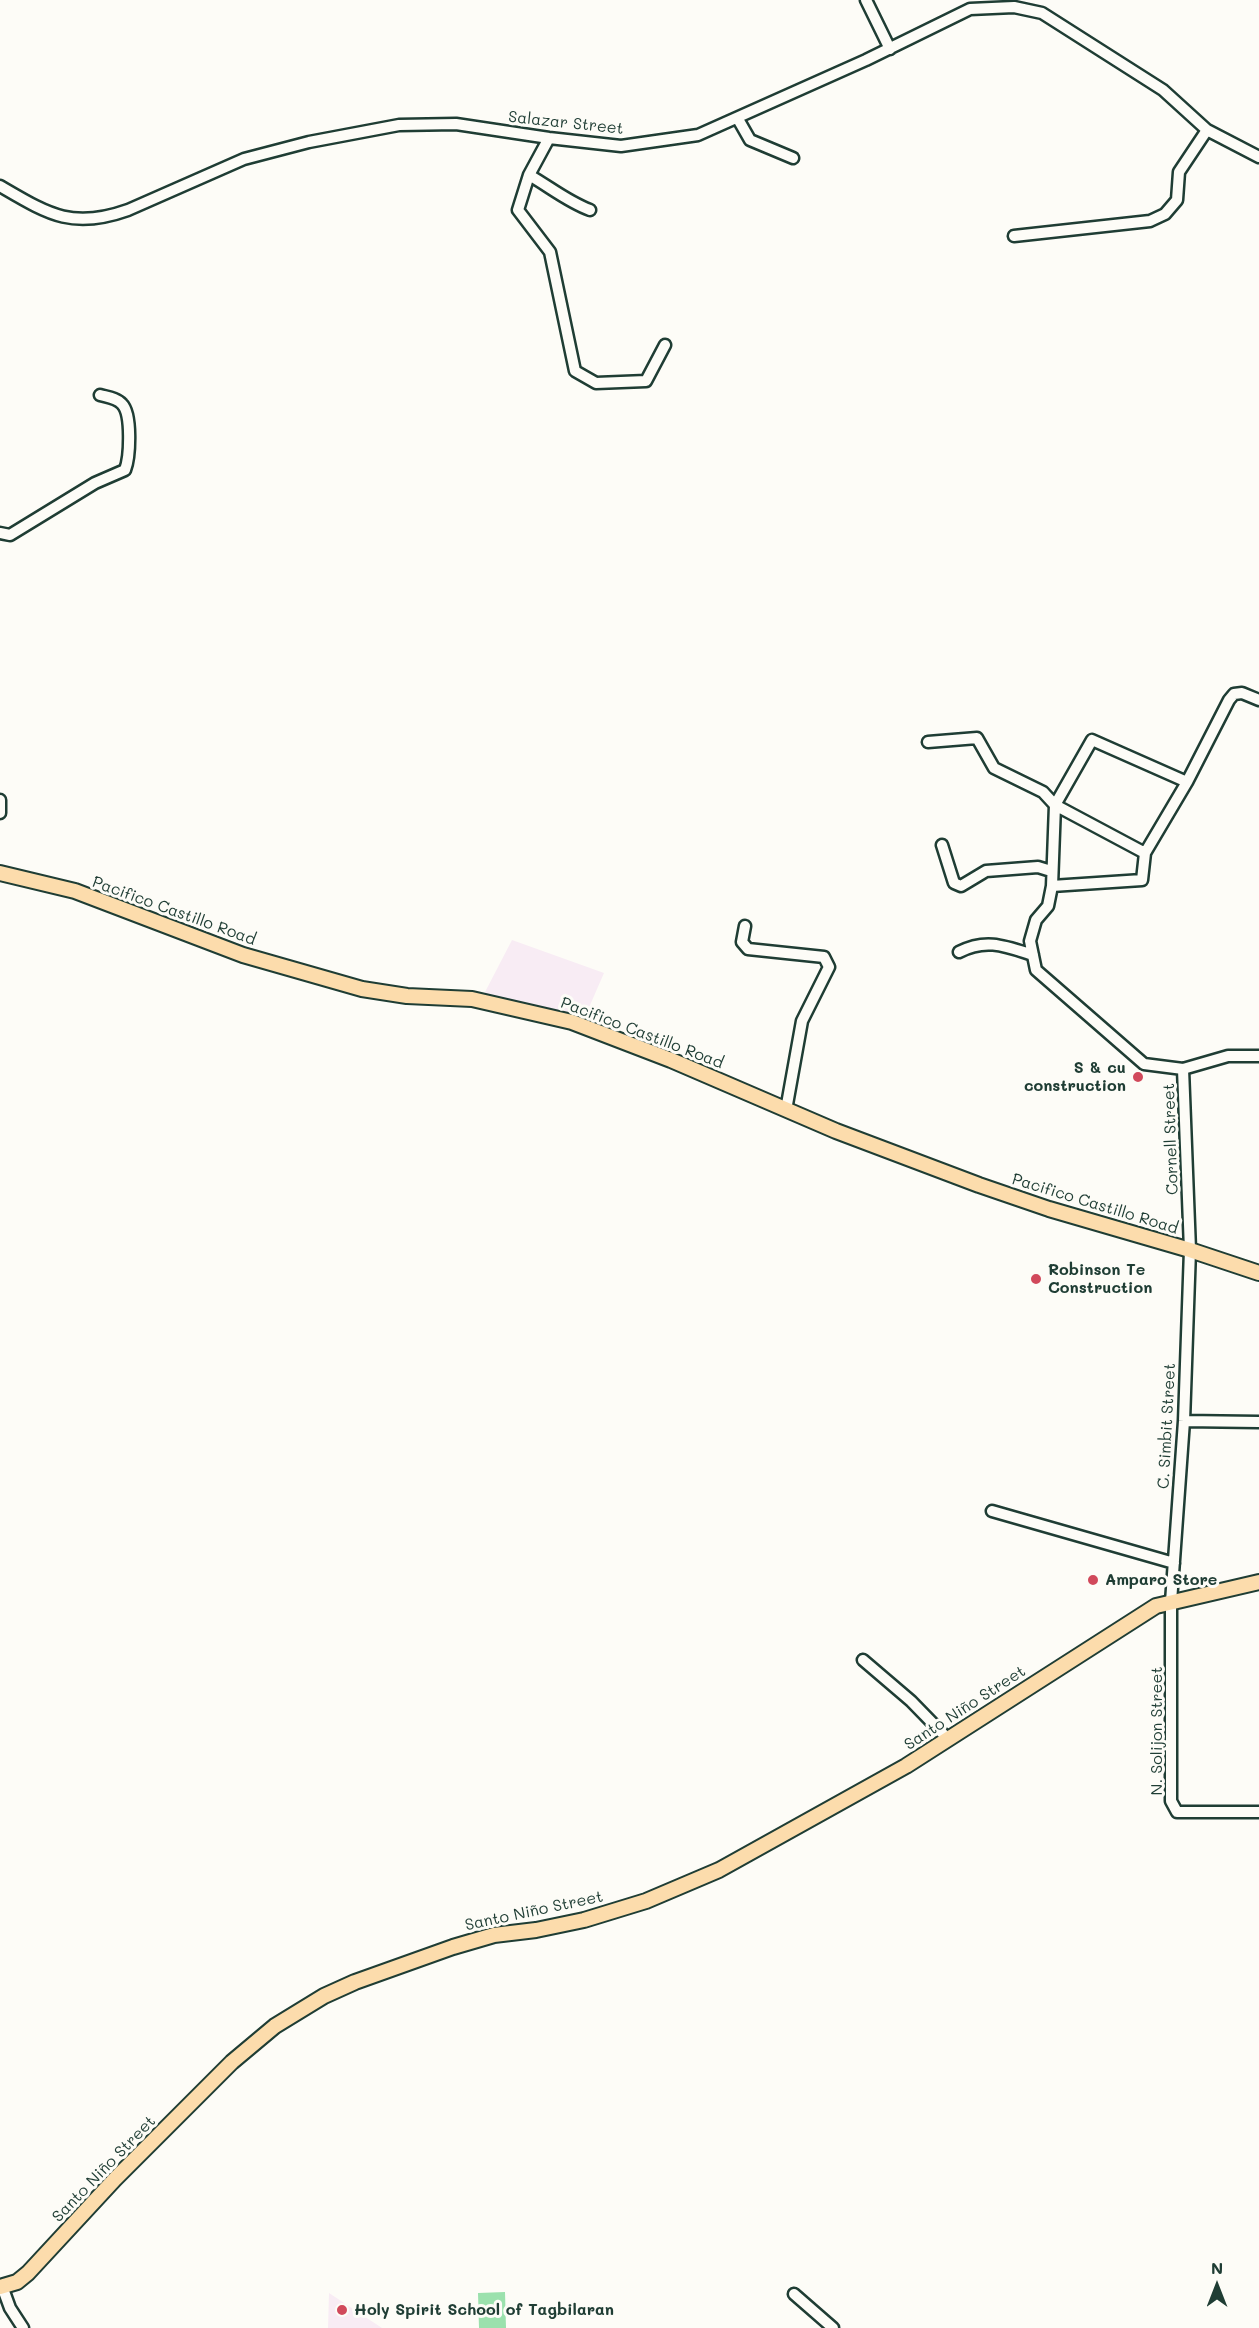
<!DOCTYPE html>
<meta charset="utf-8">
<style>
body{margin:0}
#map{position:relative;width:1259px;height:2328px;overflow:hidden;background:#fdfcf7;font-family:Mali,sans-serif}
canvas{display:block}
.north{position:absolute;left:1187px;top:2256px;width:60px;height:60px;-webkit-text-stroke:4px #fdfcf7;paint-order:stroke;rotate:0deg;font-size:16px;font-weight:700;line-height:24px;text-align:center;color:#1f3d34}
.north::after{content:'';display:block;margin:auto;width:21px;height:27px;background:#1f3d34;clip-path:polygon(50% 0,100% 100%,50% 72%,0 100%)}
</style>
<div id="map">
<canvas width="1259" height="2328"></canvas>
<div class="north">N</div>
</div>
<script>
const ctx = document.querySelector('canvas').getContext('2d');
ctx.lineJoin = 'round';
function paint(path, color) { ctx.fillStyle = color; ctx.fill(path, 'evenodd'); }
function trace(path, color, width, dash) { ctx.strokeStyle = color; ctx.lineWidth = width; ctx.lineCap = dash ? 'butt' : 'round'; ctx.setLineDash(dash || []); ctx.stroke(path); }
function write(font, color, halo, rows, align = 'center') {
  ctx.font = font + ' Mali,sans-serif'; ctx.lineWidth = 6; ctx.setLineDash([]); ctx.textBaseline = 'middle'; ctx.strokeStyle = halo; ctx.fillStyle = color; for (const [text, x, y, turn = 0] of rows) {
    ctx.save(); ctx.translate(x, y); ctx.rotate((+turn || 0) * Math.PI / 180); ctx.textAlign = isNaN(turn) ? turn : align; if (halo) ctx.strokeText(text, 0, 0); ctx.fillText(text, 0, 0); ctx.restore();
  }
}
const built = new Path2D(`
 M 512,940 L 604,973 L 584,1019 L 484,994 Z
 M 329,2293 L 382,2328 L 328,2328 Z`);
const green = new Path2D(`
 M 505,2292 L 506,2328 L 479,2328 L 478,2293 Z`);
const minor = new Path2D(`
 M 866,0 L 890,49
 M 738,119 L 750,140 L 793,158
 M 549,138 L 529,175 L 518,210 L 550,252 L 575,371 L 596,383 L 646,381 L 665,345
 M 529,175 C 550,187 568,202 590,210
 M 0,186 C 48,214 72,230 128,210 L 244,159 L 309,142 L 399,125 L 456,124 L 549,138 L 621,146 L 698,135 L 866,60 L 970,9 L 1014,7 L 1042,13 L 1163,90 L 1207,130 L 1259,157
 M 1014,236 L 1150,221 L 1165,214 L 1177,200 L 1179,172 L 1207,130
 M 0,533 L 10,535 L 95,483 L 125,470 C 130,457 132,414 122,404 C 117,398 107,397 100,395
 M 928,742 L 977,738 L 994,768 L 1043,792 L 1055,805 L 1052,886 L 1048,906 L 1036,920 L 1030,941 L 1036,970 L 1144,1064 L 1183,1069 L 1228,1056 L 1259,1056
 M 1187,782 L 1092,740 L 1055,805 L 1145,853 L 1187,782 L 1229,700 L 1234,694 L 1242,693 L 1259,700
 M 0,800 L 0,813
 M 942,845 L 954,883 L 961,886 L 986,871 L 1038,867 L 1051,871
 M 1052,886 L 1142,880 L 1145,853
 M 745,926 L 742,942 L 748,949 L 824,957 L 829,967 L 802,1021 L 786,1110
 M 959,952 C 986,938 1005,946 1033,955
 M 1183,1069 L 1190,1250 L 1184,1421 L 1171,1602 L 1171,1801 L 1177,1812 L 1259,1812
 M 1184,1421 L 1259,1422
 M 992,1511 L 1174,1563
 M 863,1660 L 911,1701 L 948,1739
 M 2,2286 L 10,2308 L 23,2328
 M 794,2294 L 833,2328`);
const major = new Path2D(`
 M 0,873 L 75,891 L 243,955 L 362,989 L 407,996 L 472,999 L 572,1022 L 671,1060 L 836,1131 L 979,1185 L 1049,1209 L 1190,1250 L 1259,1273
 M 0,2287 L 17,2282 L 28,2273 L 115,2179 L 232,2062 L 275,2026 L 324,1996 L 355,1982 L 453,1947 L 494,1935 L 536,1930 L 584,1920 L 646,1901 L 719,1870 L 906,1766 L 1156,1606 L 1259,1582`);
const markers = [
 [1138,1077,6,"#d1495b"],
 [1036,1279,6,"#d1495b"],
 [1093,1580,6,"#d1495b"],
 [342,2310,6,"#d1495b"]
];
const streetNames = [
 ["Salazar Street",566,123,6],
 ["Pacifico Castillo Road",174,911,20],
 ["Pacifico Castillo Road",642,1033,21],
 ["Cornell Street",1171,1139,-92],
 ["Pacifico Castillo Road",1095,1204,17],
 ["C. Simbit Street",1167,1426,-87],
 ["Santo Niño Street",965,1708,-33],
 ["N. Solijon Street",1157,1731,-90],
 ["Santo Niño Street",534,1911,-12],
 ["Santo Niño Street",104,2169,-46]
];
const poiNames = [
 ["S & cu",1126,1068,"right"],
 ["construction",1126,1086,"right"],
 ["Robinson Te",1048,1270],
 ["Construction",1048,1288],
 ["Amparo Store",1105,1580],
 ["Holy Spirit School of Tagbilaran",354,2310]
];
paint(built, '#f8ecf4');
paint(green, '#9be1ad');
trace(minor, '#1f3d34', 15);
trace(major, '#1f3d34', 18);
trace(minor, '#fdfcf7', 10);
trace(major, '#fcdcac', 14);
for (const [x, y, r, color] of markers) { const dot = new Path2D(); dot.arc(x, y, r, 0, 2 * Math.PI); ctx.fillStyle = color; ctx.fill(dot); trace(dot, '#fdfcf7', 2); }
write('16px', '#1f3d34', '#fdfcf7', streetNames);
write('bold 16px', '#1f3d34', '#fdfcf7', poiNames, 'left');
</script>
